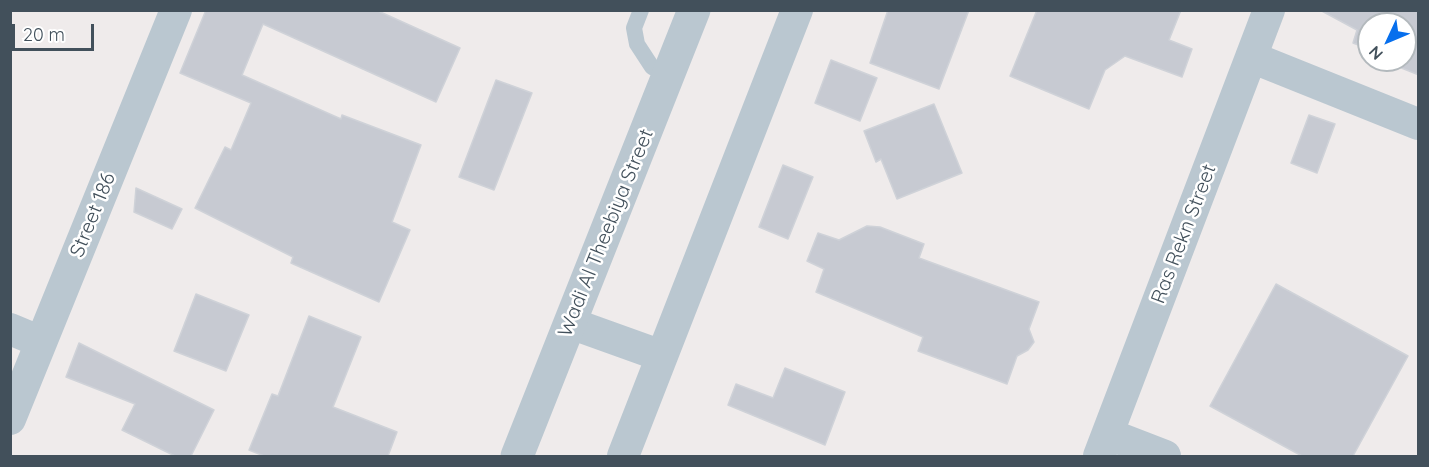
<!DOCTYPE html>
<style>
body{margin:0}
#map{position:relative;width:1429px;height:467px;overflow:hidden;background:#efebeb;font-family:Quicksand,sans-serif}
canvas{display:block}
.frame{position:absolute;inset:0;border:12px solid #42505b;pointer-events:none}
.north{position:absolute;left:1357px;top:12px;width:60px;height:60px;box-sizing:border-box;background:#fff;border:2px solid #b3b9bd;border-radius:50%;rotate:226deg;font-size:16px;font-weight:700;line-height:24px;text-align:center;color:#42505b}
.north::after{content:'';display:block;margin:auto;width:21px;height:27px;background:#076fed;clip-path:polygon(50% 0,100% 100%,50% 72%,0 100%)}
.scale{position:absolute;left:12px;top:24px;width:82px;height:27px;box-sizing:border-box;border:3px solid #42505b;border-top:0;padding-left:8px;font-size:18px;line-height:21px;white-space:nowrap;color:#42505b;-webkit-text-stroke:4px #fff;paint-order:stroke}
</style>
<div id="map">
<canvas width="1429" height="467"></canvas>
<div class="frame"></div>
<div class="north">N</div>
<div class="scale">20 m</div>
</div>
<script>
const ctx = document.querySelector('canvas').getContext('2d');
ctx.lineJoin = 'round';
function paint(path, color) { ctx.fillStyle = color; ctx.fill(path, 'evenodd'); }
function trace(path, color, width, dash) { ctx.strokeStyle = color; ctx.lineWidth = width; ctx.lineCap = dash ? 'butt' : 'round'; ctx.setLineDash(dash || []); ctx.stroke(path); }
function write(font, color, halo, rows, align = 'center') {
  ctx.font = font + ' Quicksand,sans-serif'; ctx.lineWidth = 5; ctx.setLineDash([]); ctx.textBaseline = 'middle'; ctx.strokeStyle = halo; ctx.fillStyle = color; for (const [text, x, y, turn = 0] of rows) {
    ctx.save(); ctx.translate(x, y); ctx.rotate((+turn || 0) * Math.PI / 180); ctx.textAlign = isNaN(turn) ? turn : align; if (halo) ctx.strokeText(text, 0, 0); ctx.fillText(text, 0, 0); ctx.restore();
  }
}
const building = new Path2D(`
 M 206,10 L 376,10 L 460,48 L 436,102 L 263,24 L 242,75 L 341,119 L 342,115 L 421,145 L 392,222 L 410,230 L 379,302 L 291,263 L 293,257 L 195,208 L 225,147 L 231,150 L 251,103 L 180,73 Z
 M 888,10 L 969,10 L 939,89 L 870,63 Z
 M 1037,10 L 1181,10 L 1169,40 L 1192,49 L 1182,77 L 1125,56 L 1105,70 L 1089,109 L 1010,76 Z
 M 1320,10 L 1419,10 L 1419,75 L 1394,65 L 1396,60 L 1405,60 L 1405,24 L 1369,24 L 1369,49 L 1353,43 L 1357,30 Z
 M 831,60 L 877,78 L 860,121 L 815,103 Z
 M 496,80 L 532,93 L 494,190 L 459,177 Z
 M 934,104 L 962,173 L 897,199 L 881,159 L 876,162 L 864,131 Z
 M 1309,115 L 1335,124 L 1317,173 L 1291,163 Z
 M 783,165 L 813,177 L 788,239 L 759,227 Z
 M 136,188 L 182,209 L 172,229 L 134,212 Z
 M 867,226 L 880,227 L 924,244 L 919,258 L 1039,302 L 1029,329 L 1034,342 L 1028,350 L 1017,356 L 1007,384 L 918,351 L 923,337 L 816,292 L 824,269 L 807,261 L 818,233 L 839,240 Z
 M 1276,284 L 1408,356 L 1353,456 L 1302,456 L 1210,406 Z
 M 196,294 L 249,315 L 226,371 L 174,351 Z
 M 309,316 L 361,337 L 333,407 L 397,432 L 388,456 L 264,456 L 249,450 L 272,394 L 278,396 Z
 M 79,343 L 214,410 L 191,456 L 175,456 L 122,430 L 135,404 L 66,377 Z
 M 785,368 L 845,392 L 825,445 L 728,405 L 736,384 L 773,398 Z`);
const service = new Path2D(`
 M 641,10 L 634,28 L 637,44 L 652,67 L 669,74`);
const minor = new Path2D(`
 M 1251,57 L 1418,124
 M 570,323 L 662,356
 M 10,329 L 41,342
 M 10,419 L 176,10
 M 1108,434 L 1165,456
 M 623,456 L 797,10
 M 1099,456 L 1269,10`);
const tertiary = new Path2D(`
 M 517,456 L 694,10`);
const streetNames = [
 ["Street 186",93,215,-68],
 ["Wadi Al Theebiya Street",606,233,-68],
 ["Ras Rekn Street",1184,234,-69]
];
paint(building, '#c7cad2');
trace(building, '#cfd2d8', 1.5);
trace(service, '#bac7d0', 16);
trace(minor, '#bac7d0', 32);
trace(tertiary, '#bac7d0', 33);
write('20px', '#42505b', '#fff', streetNames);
</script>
